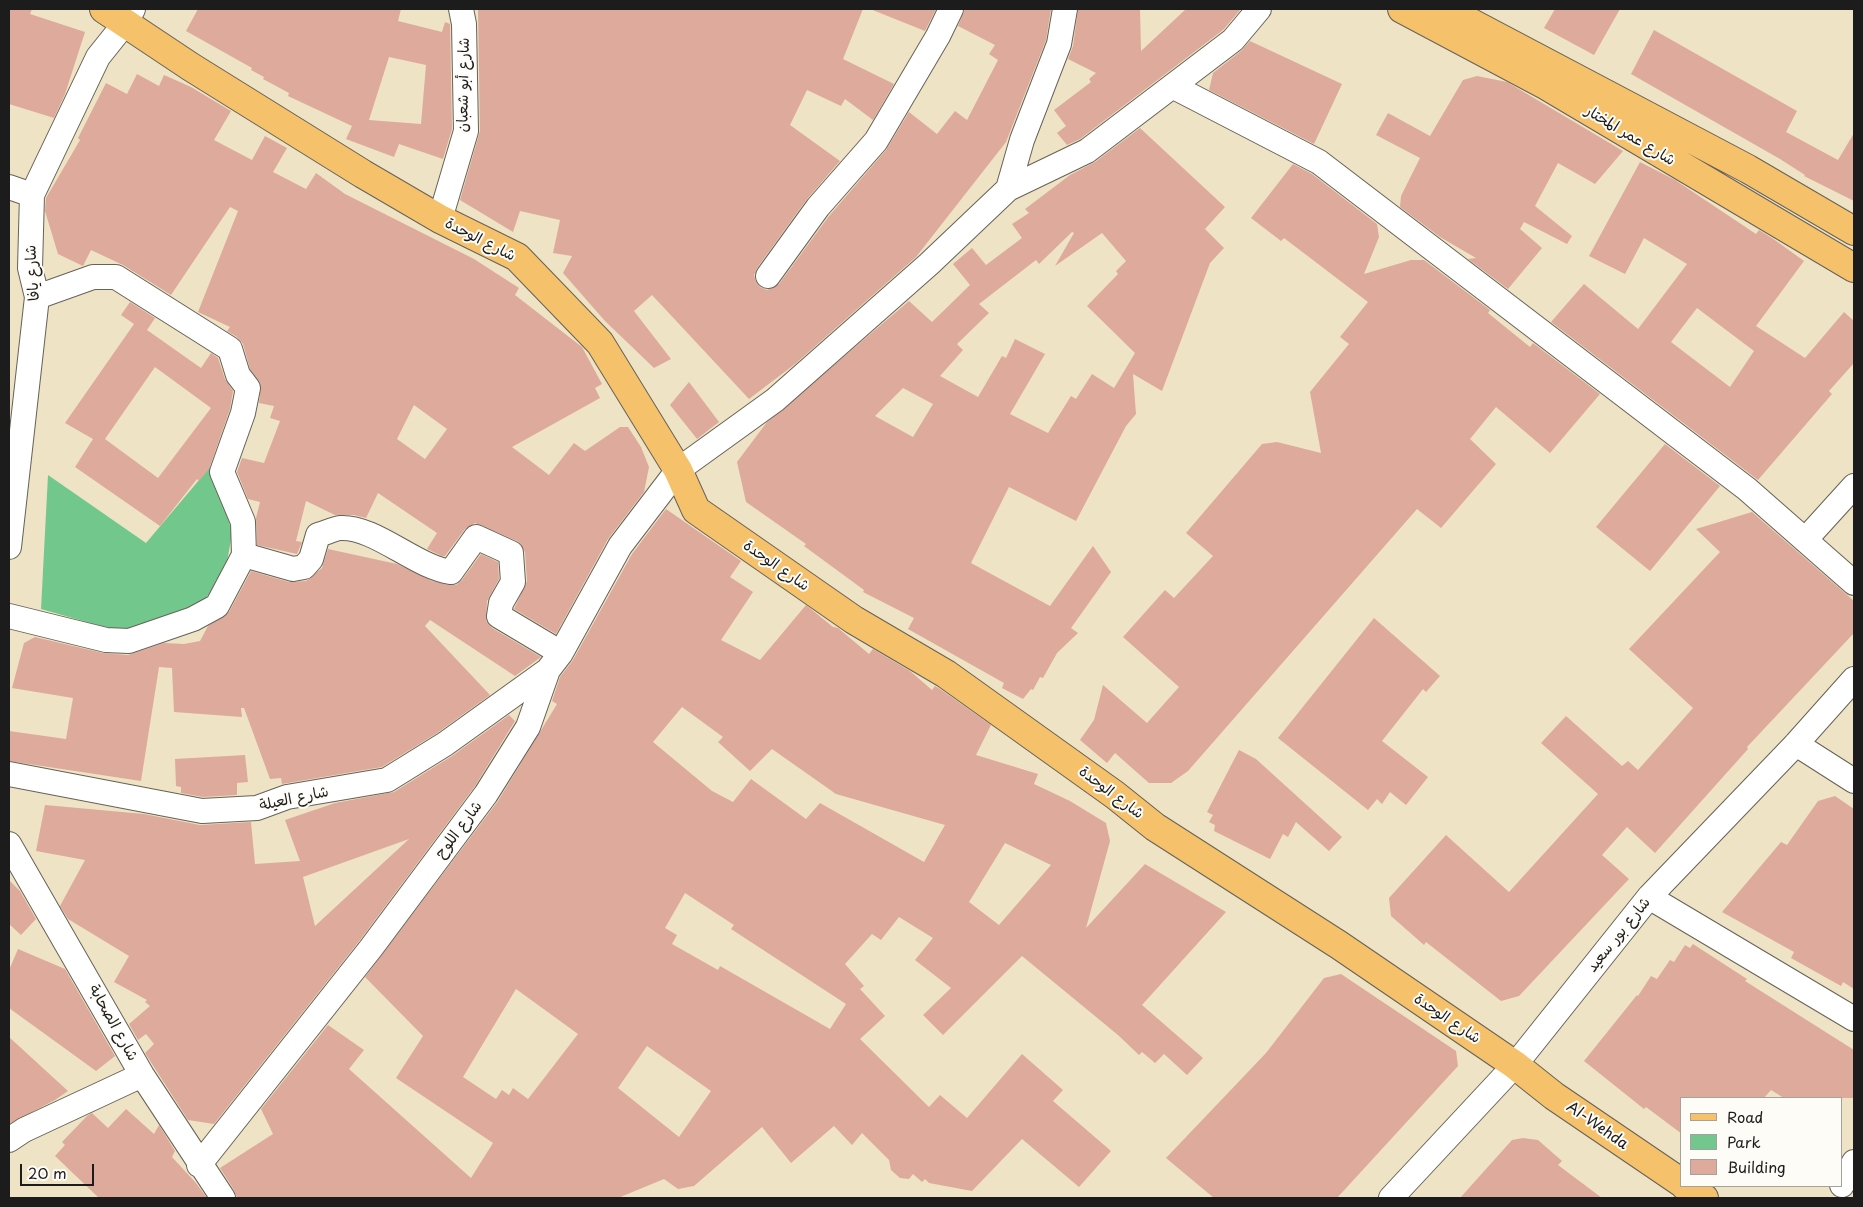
<!DOCTYPE html>
<meta charset="utf-8">
<style>
body{margin:0}
#map{position:relative;width:1863px;height:1207px;overflow:hidden;background:#eee3c5;font-family:"Playpen Sans",sans-serif}
canvas{display:block}
.frame{position:absolute;inset:0;border:10px solid #1c1c1c;pointer-events:none}
.legend{position:absolute;left:1680px;top:1097px;width:162px;height:90px;box-sizing:border-box;background:#fdfcf7;border:1px solid #a3a29f;margin:0;padding:6px 9px;list-style:none;font-size:15px;color:#1c1c1c}
.legend li{display:flex;align-items:center;gap:10px;height:25px}
.legend b{width:25px;border:1px solid #a3a29f}
.scale{position:absolute;left:20px;top:1164px;width:74px;height:22px;box-sizing:border-box;border:2px solid #1c1c1c;border-top:0;padding-left:6px;font-size:15px;line-height:18px;white-space:nowrap;color:#1c1c1c;-webkit-text-stroke:4px #fdfcf7;paint-order:stroke}
</style>
<div id="map">
<canvas width="1863" height="1207"></canvas>
<div class="frame"></div>
<ul class="legend">
<li><b style="height:6px;background:#f5c16b"></b>Road</li>
<li><b style="height:14px;background:#72c88c"></b>Park</li>
<li><b style="height:14px;background:#deaa9b"></b>Building</li>
</ul>
<div class="scale">20 m</div>
</div>
<script>
const ctx = document.querySelector('canvas').getContext('2d');
ctx.lineJoin = 'round';
function paint(path, color) { ctx.fillStyle = color; ctx.fill(path, 'evenodd'); }
function trace(path, color, width, dash) { ctx.strokeStyle = color; ctx.lineWidth = width; ctx.lineCap = dash ? 'butt' : 'round'; ctx.setLineDash(dash || []); ctx.stroke(path); }
function write(font, color, halo, rows, align = 'center') {
  ctx.font = font + ' "Playpen Sans","Playpen Sans Arabic",sans-serif'; ctx.lineWidth = 4; ctx.setLineDash([]); ctx.textBaseline = 'middle'; ctx.strokeStyle = halo; ctx.fillStyle = color; for (const [text, x, y, turn = 0] of rows) {
    ctx.save(); ctx.translate(x, y); ctx.rotate((+turn || 0) * Math.PI / 180); ctx.textAlign = isNaN(turn) ? turn : align; if (halo) ctx.strokeText(text, 0, 0); ctx.fillText(text, 0, 0); ctx.restore();
  }
}
const green = new Path2D(`
 M 210,467 L 226,509 L 232,534 L 225,573 L 199,607 L 125,633 L 41,609 L 48,475 L 146,543 Z`);
const building = new Path2D(`
 M 9,9 L 32,9 L 30,14 L 85,32 L 65,94 L 54,118 L 9,104 Z
 M 198,9 L 401,9 L 398,21 L 442,32 L 445,22 L 450,24 L 452,129 L 443,159 L 399,144 L 394,157 L 346,139 L 352,126 L 288,96 L 289,93 L 263,79 L 264,77 L 251,70 L 252,68 L 186,31 ZM 389,57 L 426,65 L 421,124 L 369,120 Z
 M 478,9 L 863,9 L 843,59 L 894,84 L 873,120 L 845,99 L 841,106 L 807,90 L 790,125 L 840,161 L 807,199 L 757,268 L 754,275 L 756,282 L 760,287 L 767,290 L 779,284 L 829,216 L 886,150 L 909,112 L 937,134 L 955,111 L 967,120 L 998,60 L 989,54 L 995,45 L 958,26 L 965,9 L 1051,9 L 1046,40 L 1006,142 L 916,257 L 795,364 L 749,399 L 652,295 L 634,311 L 671,359 L 654,368 L 605,321 L 563,273 L 572,256 L 553,253 L 560,220 L 520,211 L 513,232 L 460,200 L 480,131 Z
 M 870,9 L 936,9 L 925,31 Z
 M 1078,9 L 1140,9 L 1141,51 L 1186,9 L 1241,9 L 1223,30 L 1080,139 L 1067,145 L 1057,133 L 1066,126 L 1054,110 L 1091,82 L 1089,79 L 1096,73 L 1068,59 L 1073,46 Z
 M 1555,9 L 1620,9 L 1594,55 L 1544,28 Z
 M 1654,30 L 1797,111 L 1786,132 L 1838,160 L 1854,133 L 1854,201 L 1804,176 L 1805,175 L 1780,159 L 1631,74 Z
 M 1250,41 L 1342,84 L 1314,144 L 1209,90 L 1213,73 L 1241,51 Z
 M 137,74 L 159,86 L 164,75 L 191,87 L 231,111 L 214,140 L 252,160 L 265,136 L 287,148 L 273,172 L 306,189 L 316,173 L 345,194 L 474,259 L 519,288 L 515,295 L 582,347 L 602,384 L 595,388 L 600,398 L 512,447 L 549,475 L 574,443 L 585,451 L 620,427 L 628,427 L 641,447 L 649,467 L 644,492 L 608,539 L 556,634 L 514,609 L 527,581 L 525,552 L 517,541 L 475,523 L 465,529 L 445,556 L 442,556 L 427,549 L 437,533 L 378,493 L 366,518 L 354,515 L 335,515 L 306,501 L 296,541 L 302,542 L 297,554 L 257,545 L 256,518 L 260,502 L 248,499 L 237,472 L 242,458 L 264,463 L 280,421 L 270,418 L 274,406 L 259,403 L 261,384 L 250,369 L 243,344 L 237,337 L 227,331 L 230,327 L 198,312 L 238,211 L 230,207 L 171,295 L 123,265 L 91,250 L 83,266 L 58,254 L 45,211 L 46,198 L 80,140 L 78,138 L 106,83 L 127,94 ZM 414,405 L 447,429 L 425,459 L 397,439 Z
 M 1477,76 L 1507,82 L 1623,151 L 1595,184 L 1558,163 L 1535,206 L 1572,236 L 1567,244 L 1524,222 L 1520,229 L 1542,248 L 1508,289 L 1468,259 L 1476,258 L 1440,237 L 1400,207 L 1401,196 L 1420,158 L 1376,135 L 1388,113 L 1430,136 L 1463,80 Z
 M 1140,128 L 1225,207 L 1205,229 L 1224,248 L 1210,263 L 1162,391 L 1133,374 L 1136,414 L 1126,426 L 1076,521 L 1009,487 L 971,563 L 1050,606 L 1093,546 L 1111,572 L 1071,628 L 1078,633 L 1057,653 L 1043,678 L 1040,677 L 1033,690 L 1031,689 L 1023,699 L 1002,688 L 1004,683 L 908,629 L 914,618 L 863,592 L 864,590 L 804,546 L 806,544 L 746,502 L 737,462 L 767,422 L 909,301 L 932,322 L 970,285 L 953,264 L 972,248 L 986,265 L 1022,238 L 1012,224 L 1029,213 L 1025,209 L 1070,175 L 1095,162 ZM 1072,232 L 1074,233 L 1055,266 L 1102,233 L 1126,261 L 1116,271 L 1118,274 L 1087,306 L 1135,353 L 1114,388 L 1092,374 L 1076,399 L 1071,396 L 1048,433 L 1010,414 L 1045,354 L 1015,339 L 1006,358 L 1002,356 L 978,397 L 940,376 L 963,350 L 957,344 L 989,313 L 979,304 L 1036,260 L 1039,264 ZM 903,388 L 933,404 L 913,437 L 875,416 Z
 M 1640,162 L 1675,180 L 1756,234 L 1759,230 L 1772,238 L 1804,261 L 1756,326 L 1805,358 L 1844,312 L 1854,321 L 1854,363 L 1829,391 L 1832,394 L 1758,480 L 1551,322 L 1584,284 L 1638,329 L 1687,264 L 1644,238 L 1625,274 L 1589,256 ZM 1697,308 L 1754,351 L 1730,387 L 1671,342 Z
 M 1293,164 L 1312,174 L 1377,224 L 1379,237 L 1364,274 L 1411,260 L 1424,260 L 1490,310 L 1488,313 L 1530,347 L 1533,343 L 1600,394 L 1550,453 L 1496,407 L 1470,439 L 1496,464 L 1441,528 L 1417,509 L 1188,771 L 1171,783 L 1149,783 L 1115,753 L 1107,763 L 1080,740 L 1094,720 L 1103,685 L 1147,723 L 1179,687 L 1123,637 L 1165,590 L 1174,598 L 1213,556 L 1186,533 L 1262,444 L 1277,442 L 1321,453 L 1310,392 L 1349,344 L 1340,337 L 1368,302 L 1284,238 L 1281,241 L 1251,218 Z
 M 130,302 L 155,318 L 147,330 L 201,368 L 211,353 L 218,358 L 225,379 L 233,391 L 230,409 L 209,469 L 199,481 L 197,479 L 160,526 L 75,467 L 93,439 L 65,423 L 134,324 L 121,315 ZM 155,367 L 211,408 L 158,478 L 105,439 Z
 M 689,382 L 719,422 L 697,439 L 670,405 Z
 M 1665,444 L 1720,486 L 1650,571 L 1596,527 Z
 M 666,509 L 741,561 L 730,577 L 753,592 L 721,640 L 760,660 L 806,605 L 833,627 L 838,628 L 869,654 L 873,649 L 910,671 L 932,690 L 935,686 L 940,689 L 991,725 L 976,755 L 1038,774 L 1034,784 L 1070,801 L 1106,823 L 1110,841 L 1086,928 L 1145,864 L 1226,912 L 1142,1005 L 1203,1058 L 1187,1075 L 1164,1054 L 1155,1063 L 1142,1052 L 1139,1055 L 1118,1035 L 1022,956 L 943,1035 L 923,1015 L 951,988 L 915,960 L 933,938 L 899,917 L 881,940 L 872,934 L 845,964 L 864,986 L 860,989 L 885,1016 L 860,1039 L 929,1107 L 940,1095 L 967,1118 L 1022,1054 L 1063,1090 L 1053,1101 L 1111,1151 L 1079,1187 L 1022,1139 L 972,1191 L 929,1183 L 925,1179 L 922,1182 L 913,1174 L 909,1179 L 900,1178 L 891,1170 L 889,1160 L 862,1133 L 852,1145 L 834,1126 L 791,1163 L 762,1127 L 694,1186 L 678,1189 L 664,1179 L 618,1198 L 237,1198 L 234,1190 L 220,1168 L 273,1134 L 261,1109 L 328,1025 L 364,1050 L 349,1069 L 471,1178 L 493,1143 L 396,1078 L 423,1036 L 365,977 L 498,801 L 557,704 L 552,701 L 560,677 L 573,660 L 632,554 ZM 682,707 L 723,737 L 718,742 L 750,771 L 772,749 L 836,794 L 945,825 L 924,862 L 820,803 L 806,819 L 751,779 L 733,802 L 712,791 L 653,742 ZM 1005,843 L 1051,865 L 999,925 L 969,902 ZM 685,893 L 734,925 L 731,929 L 846,1004 L 830,1029 L 720,966 L 718,970 L 672,944 L 677,935 L 665,928 ZM 516,989 L 578,1034 L 528,1099 L 513,1088 L 509,1095 L 502,1090 L 496,1099 L 463,1077 ZM 647,1046 L 711,1091 L 679,1137 L 618,1088 Z
 M 1752,512 L 1854,601 L 1854,633 L 1747,747 L 1748,749 L 1655,853 L 1627,827 L 1602,855 L 1629,879 L 1519,996 L 1501,1001 L 1426,942 L 1424,945 L 1391,916 L 1389,898 L 1446,835 L 1509,892 L 1598,794 L 1541,743 L 1566,716 L 1622,766 L 1628,761 L 1638,770 L 1693,708 L 1629,649 L 1720,552 L 1696,529 Z
 M 328,549 L 397,564 L 432,581 L 448,585 L 456,585 L 462,580 L 481,554 L 498,562 L 499,579 L 487,601 L 486,621 L 492,628 L 541,657 L 515,676 L 430,620 L 425,626 L 490,695 L 437,733 L 382,767 L 282,784 L 281,778 L 270,779 L 244,708 L 241,708 L 242,717 L 174,712 L 172,668 L 159,667 L 141,781 L 9,761 L 9,731 L 66,739 L 73,698 L 12,688 L 24,643 L 35,637 L 103,653 L 128,655 L 164,643 L 184,644 L 200,641 L 208,626 L 229,612 L 251,571 L 289,582 L 306,581 L 322,568 Z
 M 1374,618 L 1440,676 L 1426,692 L 1423,689 L 1382,741 L 1428,777 L 1406,805 L 1390,792 L 1382,804 L 1377,799 L 1368,810 L 1278,738 Z
 M 509,715 L 515,721 L 475,786 L 360,940 L 214,1124 L 188,1120 L 145,1053 L 154,1044 L 146,1034 L 138,1040 L 129,1024 L 150,1006 L 145,1002 L 147,1000 L 114,982 L 129,956 L 68,919 L 60,906 L 85,860 L 36,851 L 45,805 L 144,814 L 200,825 L 251,822 L 255,864 L 300,861 L 285,820 L 335,803 L 394,792 L 452,756 ZM 409,839 L 315,926 L 303,877 Z
 M 1239,750 L 1256,759 L 1342,837 L 1329,851 L 1296,822 L 1288,837 L 1283,834 L 1270,859 L 1214,831 L 1215,825 L 1209,822 L 1213,815 L 1207,812 Z
 M 245,755 L 248,782 L 237,783 L 237,795 L 203,797 L 181,793 L 181,787 L 176,786 L 175,759 Z
 M 1835,796 L 1854,809 L 1854,989 L 1843,982 L 1841,986 L 1791,958 L 1794,952 L 1722,912 L 1781,842 L 1787,845 L 1818,801 Z
 M 9,880 L 20,891 L 36,919 L 21,935 L 9,924 Z
 M 1693,944 L 1747,979 L 1745,981 L 1854,1050 L 1854,1098 L 1784,1098 L 1771,1090 L 1764,1098 L 1682,1098 L 1682,1134 L 1646,1107 L 1644,1109 L 1584,1061 L 1637,995 L 1638,996 L 1651,976 L 1657,979 L 1670,960 L 1674,962 L 1685,945 L 1690,948 Z
 M 18,949 L 65,969 L 115,1056 L 96,1071 L 9,1008 L 9,970 Z
 M 1341,974 L 1456,1051 L 1458,1066 L 1337,1198 L 1214,1198 L 1166,1158 L 1266,1053 L 1324,978 Z
 M 9,1037 L 68,1091 L 55,1100 L 9,1124 Z
 M 126,1109 L 154,1134 L 159,1125 L 175,1151 L 172,1157 L 196,1183 L 207,1198 L 99,1198 L 55,1156 L 65,1145 L 62,1142 L 87,1116 L 92,1113 L 108,1128 Z
 M 1523,1138 L 1538,1140 L 1562,1161 L 1558,1165 L 1602,1198 L 1460,1198 L 1512,1140 Z`);
const minor = new Path2D(`
 M 1174,87 L 1319,162 L 1747,489 L 1854,583
 M 9,187 L 32,195
 M 1008,189 L 1022,140 L 1059,44 L 1065,9
 M 440,219 L 466,131 L 464,24 L 461,9
 M 768,276 L 818,207 L 876,141 L 938,36 L 951,9
 M 1805,540 L 1854,486
 M 9,547 L 37,297 L 30,268 L 32,195 L 98,57 L 126,22 L 133,9
 M 244,555 L 293,569 L 304,567 L 311,559 L 318,535 C 325,533 334,529 340,528 C 375,526 415,567 451,572 L 476,537 L 511,553 L 513,582 L 501,603 L 499,616 L 561,653
 M 9,616 L 106,640 L 129,641 L 193,619 L 217,606 L 244,555 L 243,522 L 222,472 L 243,413 L 248,388 L 238,375 L 230,349 L 116,277 L 93,277 L 37,297
 M 1796,744 L 1854,781
 M 9,774 L 202,811 L 257,808 L 287,797 L 387,780 L 445,744 L 548,670
 M 9,844 L 142,1075 L 223,1198
 M 1649,897 L 1854,1019
 M 9,1140 L 24,1130 L 142,1075
 M 199,1165 L 371,948 L 486,794 L 528,727 L 548,670 L 561,653 L 620,546 L 678,470 L 775,400 L 929,264 L 1008,189 L 1087,151 L 1233,40 L 1259,9
 M 1842,1185 L 1854,1162
 M 1391,1198 L 1515,1065 L 1649,897 L 1796,744 L 1854,679`);
const major = new Path2D(`
 M 104,9 L 191,67 L 363,174 L 440,219 L 517,257 L 600,343 L 678,470 L 696,510 L 854,620 L 946,674 L 1115,795 L 1155,827 L 1339,945 L 1515,1065 L 1554,1096 L 1682,1183
 M 1402,9 L 1547,86 L 1854,268
 M 1445,9 L 1748,169 L 1854,231
 M 1685,1186 L 1704,1198`);
const streetNames = [
 ["شارع أبو شعبان",464,85,-89],
 ["شارع عمر المختار",1630,136,31],
 ["شارع الوحدة",480,240,27],
 ["شارع يافا",33,273,-94],
 ["شارع الوحدة",776,566,35],
 ["شارع الوحدة",1111,793,37],
 ["شارع العيلة",294,799,-12],
 ["شارع اللوح",459,830,-53],
 ["شارع بور سعيد",1619,935,-51],
 ["شارع الوحدة",1447,1019,34],
 ["شارع الصحابة",113,1023,61],
 ["Al-Wehda",1597,1126,35]
];
paint(green, '#72c88c');
paint(building, '#deaa9b');
trace(minor, '#666257', 26);
trace(major, '#666257', 30);
trace(minor, '#fff', 24);
trace(major, '#f5c16b', 28);
write('15px', '#1c1c1c', '#fdfcf7', streetNames);
</script>
